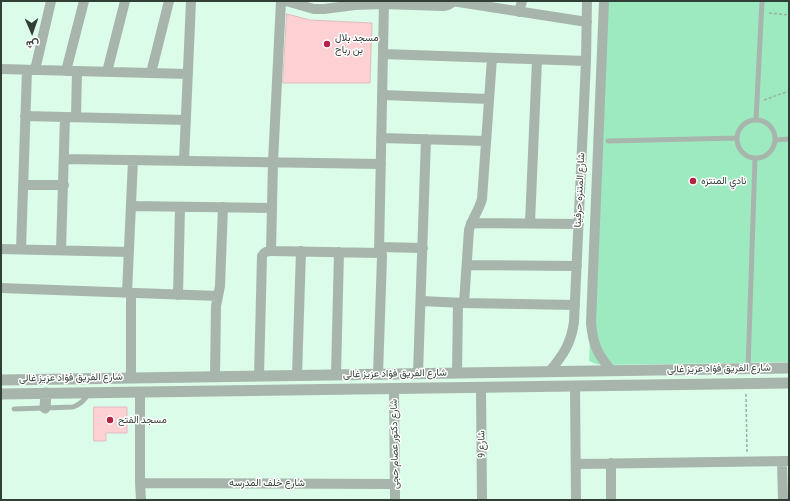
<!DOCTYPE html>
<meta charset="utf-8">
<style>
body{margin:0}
#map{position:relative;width:790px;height:501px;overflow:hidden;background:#dbfce9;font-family:"Roboto Condensed",Vazirmatn,sans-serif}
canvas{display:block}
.frame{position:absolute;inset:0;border:2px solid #323f37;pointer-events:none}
.north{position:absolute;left:12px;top:12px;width:40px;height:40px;-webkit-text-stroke:3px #fff;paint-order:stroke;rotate:178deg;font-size:11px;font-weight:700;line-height:16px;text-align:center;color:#323f37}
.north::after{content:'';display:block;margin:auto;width:14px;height:18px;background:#323f37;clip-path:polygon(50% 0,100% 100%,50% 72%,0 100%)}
</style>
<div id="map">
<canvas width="790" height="501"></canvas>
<div class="frame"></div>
<div class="north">ش</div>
</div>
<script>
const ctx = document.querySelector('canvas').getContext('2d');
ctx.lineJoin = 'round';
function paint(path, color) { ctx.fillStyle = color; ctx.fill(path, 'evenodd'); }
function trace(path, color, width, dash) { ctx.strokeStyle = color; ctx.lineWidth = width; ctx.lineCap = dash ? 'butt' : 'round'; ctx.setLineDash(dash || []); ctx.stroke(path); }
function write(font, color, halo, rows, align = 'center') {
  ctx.font = font + ' "Roboto Condensed",Vazirmatn,sans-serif'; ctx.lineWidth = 3; ctx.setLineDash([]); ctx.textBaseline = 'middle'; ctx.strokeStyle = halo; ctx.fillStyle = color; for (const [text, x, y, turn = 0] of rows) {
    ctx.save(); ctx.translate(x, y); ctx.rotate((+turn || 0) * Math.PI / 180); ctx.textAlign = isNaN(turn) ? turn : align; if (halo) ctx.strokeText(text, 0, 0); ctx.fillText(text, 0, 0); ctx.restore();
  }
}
const green = new Path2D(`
 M 606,1 L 789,1 L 789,362 L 605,365 L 596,364 L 589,361 Z`);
const building = new Path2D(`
 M 287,14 L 310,20 L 372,23 L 370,83 L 283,83 Z
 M 94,407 L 127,407 L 127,433 L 106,433 L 106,441 L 94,441 Z`);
const path = new Path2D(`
 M 769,13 L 789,15
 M 764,100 L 789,91
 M 746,394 L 747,452`);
const service = new Path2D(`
 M737 139a19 19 0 1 1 38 0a19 19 0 1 1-38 0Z
 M 756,120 L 762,1
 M 776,140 L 789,139
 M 608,141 L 737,138
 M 748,369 L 755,159
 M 14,409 L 73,407 C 81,404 85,400 89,393`);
const minor = new Path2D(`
 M 286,1 L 314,9 L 324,9 L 355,5 L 383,4 L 443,6 L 448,5 L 453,2
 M 452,1 L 587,22
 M 604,1 L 591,323 C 593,344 597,354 611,370
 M 519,12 L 522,1
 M 383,54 L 586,61
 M 1,69 L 188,74
 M 35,70 L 51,1
 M 66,71 L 84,1
 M 107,72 L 125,1
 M 151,73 L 169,1
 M 382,95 L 489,99
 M 25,116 L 186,120
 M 76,117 L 77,71
 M 381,138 L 486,141
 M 64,159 L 381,164
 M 184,161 L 191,1
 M 23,185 L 64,185
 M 131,206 L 272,208
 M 471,223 L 579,224
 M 530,223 L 537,60
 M 379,247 L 423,248
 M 1,249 L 129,252
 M 21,249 L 27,70
 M 61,250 L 65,117
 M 271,251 L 273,162 L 281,1
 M 379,252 L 384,1
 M 467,265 L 577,266
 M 1,288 L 218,296
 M 127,293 L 133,160
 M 178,295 L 180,207
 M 421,301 L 464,303 L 575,305
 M 464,303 L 469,230 C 472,219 479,210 482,199 L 492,58
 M 550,371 C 563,355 571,344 574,322 L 586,61 L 587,1
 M 418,373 L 426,139
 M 457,373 L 458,303
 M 336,374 L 339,252
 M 297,375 L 301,251
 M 215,376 L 216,306 L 220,286 L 223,207
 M 259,376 L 262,256 C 264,252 266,251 271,251 L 381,253 L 382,255 L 382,257 L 378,374
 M 131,377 L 131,293
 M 575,386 L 576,500
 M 481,387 L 482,500
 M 394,389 L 395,500
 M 140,392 L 140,483 L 141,500
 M 782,461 L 783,500
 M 611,463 L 611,500
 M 576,464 L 789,461
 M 140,483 L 395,484`);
const tertiary = new Path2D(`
 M 1,380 L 789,368
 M 1,394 L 789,383
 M 45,408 L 46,393`);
const markers = [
 [327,44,4,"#b42244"],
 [693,181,4,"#b42244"],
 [110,420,4,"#b42244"]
];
const poiNames = [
 ["مسجد بلال",335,38],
 ["بن رباح",335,50],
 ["نادي المنتزه",701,181],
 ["مسجد الفتح",118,420]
];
const streetNames = [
 ["شارع المتنزه حرفينا",580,190,-87],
 ["شارع الفريق فؤاد عزيز غالى",719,369,-1],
 ["شارع الفريق فؤاد عزيز غالى",395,374,-1],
 ["شارع الفريق فؤاد عزيز غالى",71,378,-1],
 ["شارع دكتور عصام حجى",395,444,-91],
 ["شارع 9",482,444,-91],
 ["شارع خلف المدرسه",267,483]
];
paint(green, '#9eeac0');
paint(building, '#fdd0d3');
trace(building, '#e1bcbe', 1);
trace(path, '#98b1a2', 1.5, [3, 2]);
trace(service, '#a7b5ac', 5);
trace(minor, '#a7b5ac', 10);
trace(tertiary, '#a7b5ac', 11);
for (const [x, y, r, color] of markers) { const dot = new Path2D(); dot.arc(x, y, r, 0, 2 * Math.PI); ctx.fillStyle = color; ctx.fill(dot); trace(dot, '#fff', 1.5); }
write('10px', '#323f37', '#fff', poiNames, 'left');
write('10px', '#323f37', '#fff', streetNames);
</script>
